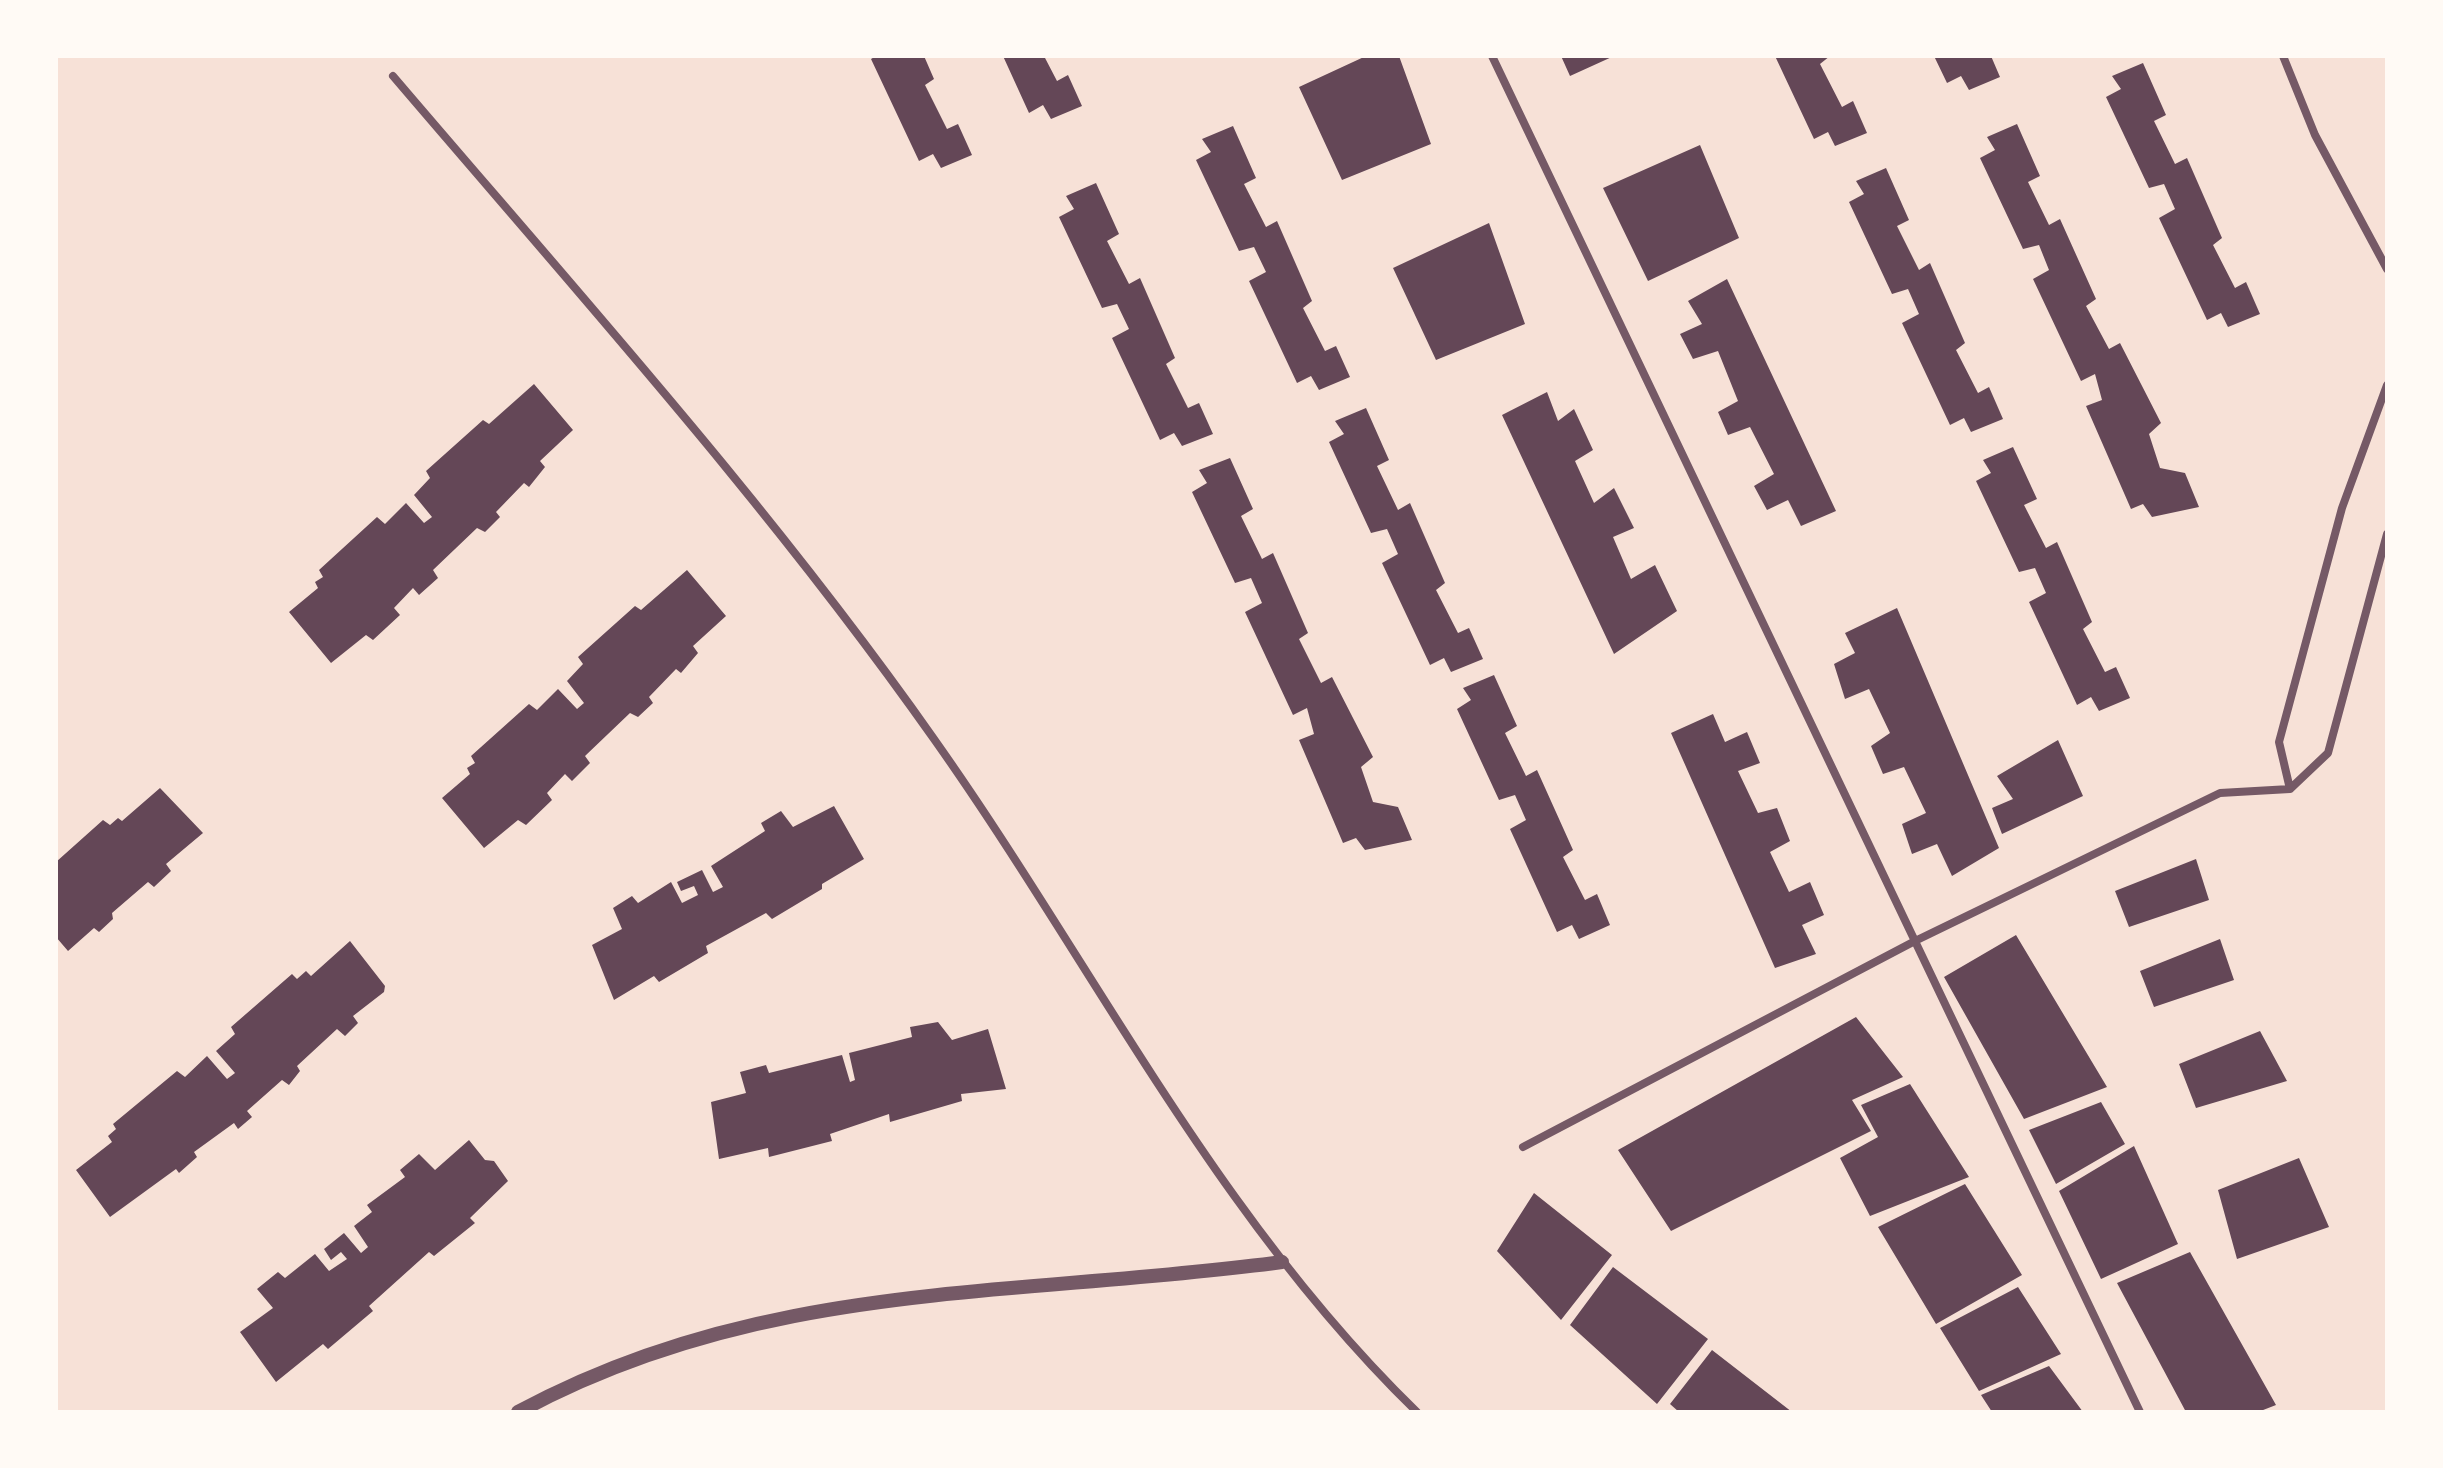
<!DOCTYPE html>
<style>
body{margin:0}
#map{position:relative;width:2443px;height:1468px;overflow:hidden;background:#f7e1d7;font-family:"Source Sans 3",sans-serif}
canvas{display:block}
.frame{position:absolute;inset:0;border:58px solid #fffaf5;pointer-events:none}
</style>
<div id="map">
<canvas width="2443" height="1468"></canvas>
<div class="frame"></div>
</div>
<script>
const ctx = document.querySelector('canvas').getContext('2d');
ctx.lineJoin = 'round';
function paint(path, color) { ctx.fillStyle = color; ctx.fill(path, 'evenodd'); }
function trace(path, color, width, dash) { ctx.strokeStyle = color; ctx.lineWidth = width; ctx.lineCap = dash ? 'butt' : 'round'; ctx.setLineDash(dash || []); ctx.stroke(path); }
const building = new Path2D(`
 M 876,56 L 924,56 L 934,79 L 925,85 L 947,129 L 958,124 L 972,155 L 941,168 L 933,154 L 919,161 L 871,59 Z
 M 1003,56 L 1044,56 L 1057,81 L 1068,75 L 1082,106 L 1051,119 L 1043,105 L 1029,113 Z
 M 1366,56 L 1399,56 L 1431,144 L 1342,180 L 1299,87 Z
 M 1561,56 L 1614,56 L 1570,76 Z
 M 1775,56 L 1830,56 L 1820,64 L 1842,107 L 1853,101 L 1867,133 L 1835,146 L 1828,132 L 1814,139 Z
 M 1934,56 L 1991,56 L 2000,77 L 1969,90 L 1961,76 L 1947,83 Z
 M 2143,63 L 2166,115 L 2154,121 L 2175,164 L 2187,158 L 2222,238 L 2213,245 L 2235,288 L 2246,282 L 2260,314 L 2228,327 L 2221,313 L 2207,320 L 2159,218 L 2175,209 L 2164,184 L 2149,188 L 2106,97 L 2121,89 L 2112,76 Z
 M 2017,124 L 2040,176 L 2028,182 L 2049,225 L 2060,219 L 2096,299 L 2086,306 L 2109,349 L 2120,343 L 2161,423 L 2149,434 L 2160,468 L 2185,473 L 2199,507 L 2152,517 L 2143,504 L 2131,509 L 2086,406 L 2102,400 L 2095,374 L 2081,381 L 2033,279 L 2049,270 L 2039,245 L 2023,249 L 1980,158 L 1995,150 L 1987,137 Z
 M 1233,126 L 1256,178 L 1244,184 L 1266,227 L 1277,221 L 1312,301 L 1303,308 L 1325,351 L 1336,346 L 1350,377 L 1319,390 L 1311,376 L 1297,383 L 1249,281 L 1266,272 L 1254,247 L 1239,251 L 1196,160 L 1211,152 L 1202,139 Z
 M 1700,145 L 1739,238 L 1648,281 L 1603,188 Z
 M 1886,168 L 1909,220 L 1897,226 L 1919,270 L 1930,263 L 1965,343 L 1956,350 L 1978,393 L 1989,387 L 2003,419 L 1971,432 L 1964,418 L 1950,425 L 1902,323 L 1919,314 L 1908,289 L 1892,294 L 1849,202 L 1864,194 L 1856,181 Z
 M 1096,183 L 1119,234 L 1107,241 L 1129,284 L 1140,278 L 1175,358 L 1166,364 L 1188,408 L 1199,403 L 1213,434 L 1182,446 L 1174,433 L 1160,440 L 1112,338 L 1129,329 L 1117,304 L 1102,308 L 1059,217 L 1074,209 L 1066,196 Z
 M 1489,223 L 1525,324 L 1436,360 L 1393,268 Z
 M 1727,279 L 1836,511 L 1801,526 L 1788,500 L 1767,510 L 1754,486 L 1774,474 L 1750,427 L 1728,435 L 1718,412 L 1738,401 L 1718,351 L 1693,359 L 1680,334 L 1702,324 L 1688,301 Z
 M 534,384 L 573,430 L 540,461 L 545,467 L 529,487 L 524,483 L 496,512 L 500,517 L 485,532 L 477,528 L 433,570 L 438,578 L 419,595 L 413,588 L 394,608 L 400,615 L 373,640 L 366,635 L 331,663 L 289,612 L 318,588 L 315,582 L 323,577 L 319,570 L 377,517 L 385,524 L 406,503 L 424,523 L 432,517 L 414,495 L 430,478 L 426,471 L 483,420 L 489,424 Z
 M 1547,392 L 1558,421 L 1574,409 L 1593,450 L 1575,461 L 1594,503 L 1614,488 L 1634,528 L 1613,537 L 1631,579 L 1655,565 L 1677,611 L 1614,654 L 1502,415 Z
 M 1366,408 L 1389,460 L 1377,466 L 1398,510 L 1410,503 L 1445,583 L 1436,590 L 1458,633 L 1469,628 L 1483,659 L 1451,672 L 1444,658 L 1430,665 L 1382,563 L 1398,554 L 1387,529 L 1371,533 L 1329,442 L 1344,434 L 1335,421 Z
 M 2013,447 L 2037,499 L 2024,505 L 2046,548 L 2057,542 L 2092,622 L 2083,629 L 2105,672 L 2116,667 L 2130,698 L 2099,711 L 2091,697 L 2077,705 L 2029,602 L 2046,593 L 2035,568 L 2019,572 L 1976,481 L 1991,473 L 1983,460 Z
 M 1230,458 L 1253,509 L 1241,516 L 1262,559 L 1273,553 L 1308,633 L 1299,639 L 1321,683 L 1332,677 L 1373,757 L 1361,767 L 1373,802 L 1398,807 L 1412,840 L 1365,850 L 1356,838 L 1343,843 L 1299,740 L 1314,734 L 1307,708 L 1293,715 L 1245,612 L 1262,603 L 1251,578 L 1235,583 L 1192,492 L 1207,483 L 1199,470 Z
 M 687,570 L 726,616 L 693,646 L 698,653 L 681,673 L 676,669 L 649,697 L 653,703 L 638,717 L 630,713 L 585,756 L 590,763 L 572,781 L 565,774 L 547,793 L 552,800 L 526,825 L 518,820 L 484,848 L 442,798 L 470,774 L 467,768 L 475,763 L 471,756 L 529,704 L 537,710 L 558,689 L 577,709 L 584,703 L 567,681 L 583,664 L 578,657 L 635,606 L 641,610 Z
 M 1897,608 L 1999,848 L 1952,876 L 1937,844 L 1912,854 L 1902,824 L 1926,813 L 1904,767 L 1883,774 L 1871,746 L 1890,733 L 1869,689 L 1845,699 L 1834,664 L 1855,653 L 1845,633 Z
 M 1494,675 L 1517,726 L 1505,733 L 1526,776 L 1537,770 L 1573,850 L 1563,857 L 1585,900 L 1597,894 L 1610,925 L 1579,939 L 1572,925 L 1557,932 L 1510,829 L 1526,820 L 1515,795 L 1499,800 L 1457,709 L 1471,700 L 1463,688 Z
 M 1713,714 L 1725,742 L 1747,732 L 1760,763 L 1738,771 L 1758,813 L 1777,808 L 1790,841 L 1770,852 L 1789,892 L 1810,882 L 1824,915 L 1802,925 L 1816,954 L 1775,968 L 1671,733 Z
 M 2058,740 L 2083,796 L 2002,834 L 1992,808 L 2013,799 L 1997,776 Z
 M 160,788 L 203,833 L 166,864 L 171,871 L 154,887 L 148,882 L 112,913 L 113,919 L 99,932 L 94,928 L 68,951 L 56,937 L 56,862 L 103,820 L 110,825 L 118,818 L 122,821 Z
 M 834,806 L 864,859 L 822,884 L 822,889 L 772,919 L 766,913 L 706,946 L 708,953 L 659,982 L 654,976 L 614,1000 L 592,945 L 622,929 L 613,908 L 632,896 L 638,903 L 671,882 L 682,903 L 698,895 L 694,886 L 681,891 L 677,882 L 702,870 L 713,892 L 723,887 L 711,866 L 765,831 L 761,823 L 781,811 L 793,827 Z
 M 2196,859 L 2209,900 L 2129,927 L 2115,891 Z
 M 2016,935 L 2107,1087 L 2024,1119 L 1944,977 Z
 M 2220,939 L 2234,980 L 2154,1007 L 2140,971 Z
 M 350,941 L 385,986 L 384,992 L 353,1016 L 358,1023 L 345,1036 L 337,1029 L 297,1066 L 300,1071 L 289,1085 L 282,1080 L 247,1111 L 252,1117 L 238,1129 L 234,1123 L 194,1152 L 197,1157 L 179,1173 L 176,1169 L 110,1217 L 76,1170 L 112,1142 L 108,1136 L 116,1129 L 113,1124 L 177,1071 L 185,1077 L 207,1056 L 227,1079 L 235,1073 L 216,1051 L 235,1034 L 231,1027 L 292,974 L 297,979 L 306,971 L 311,976 Z
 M 1856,1017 L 1903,1077 L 1852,1100 L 1871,1131 L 1671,1231 L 1618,1150 Z
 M 938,1022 L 952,1040 L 988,1029 L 1006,1089 L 961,1094 L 962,1101 L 890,1122 L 889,1114 L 830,1134 L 832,1141 L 769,1157 L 768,1148 L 719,1159 L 711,1102 L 746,1093 L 740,1072 L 766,1065 L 769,1073 L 842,1055 L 850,1082 L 855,1080 L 849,1053 L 912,1037 L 910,1027 Z
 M 2260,1031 L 2287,1081 L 2196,1108 L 2179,1064 Z
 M 1910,1084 L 1969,1177 L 1870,1216 L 1840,1158 L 1878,1137 L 1861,1105 Z
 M 2101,1102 L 2125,1144 L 2056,1184 L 2029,1130 Z
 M 469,1140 L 485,1160 L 494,1161 L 508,1181 L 470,1218 L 475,1223 L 434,1256 L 429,1252 L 369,1306 L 373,1311 L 328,1349 L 323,1344 L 276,1382 L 240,1332 L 273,1308 L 257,1289 L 278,1272 L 285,1278 L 315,1254 L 329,1271 L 347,1259 L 341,1252 L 331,1260 L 324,1249 L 344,1233 L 361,1253 L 368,1247 L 354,1226 L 372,1212 L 367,1205 L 405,1177 L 400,1170 L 419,1154 L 435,1170 Z
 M 2134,1146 L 2178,1244 L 2101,1279 L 2059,1191 Z
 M 2299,1158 L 2329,1227 L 2237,1259 L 2218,1190 Z
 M 1965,1184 L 2022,1275 L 1936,1324 L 1878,1227 Z
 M 1534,1193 L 1612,1255 L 1561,1320 L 1497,1251 Z
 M 2190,1252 L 2276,1405 L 2258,1412 L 2186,1412 L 2117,1283 Z
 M 1613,1267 L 1708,1339 L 1657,1404 L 1570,1325 Z
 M 2018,1287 L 2061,1354 L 1979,1391 L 1940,1328 Z
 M 1712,1350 L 1792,1412 L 1679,1412 L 1670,1404 Z
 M 2049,1366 L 2083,1412 L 1992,1412 L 1981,1395 Z`);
const minor = new Path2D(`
 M 1492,56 L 2140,1412
 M 2283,56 L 2315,135 L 2387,269
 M 393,76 C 578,293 770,506 934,739 C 1094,965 1216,1217 1417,1412
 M 2290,789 L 2279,742 L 2342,508 L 2387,385
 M 1523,1147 L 1915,941 L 2220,793 L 2290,789 L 2328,753 L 2387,534`);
const tertiary = new Path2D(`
 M 518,1412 C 765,1278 1016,1298 1282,1262`);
paint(building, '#644757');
trace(minor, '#755966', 8);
trace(tertiary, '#755966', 14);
</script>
